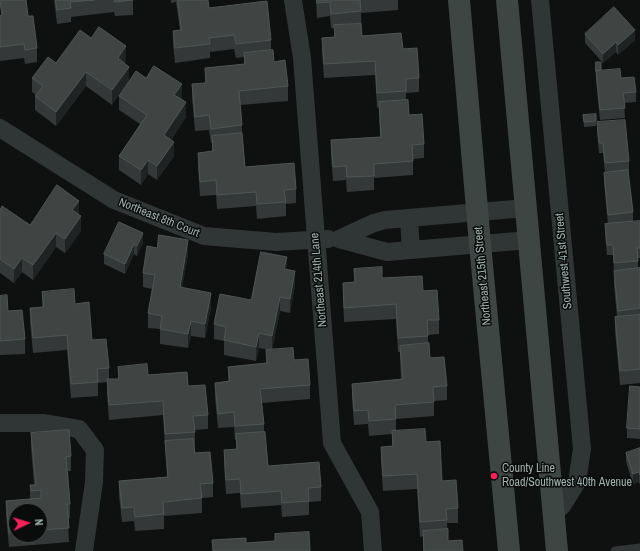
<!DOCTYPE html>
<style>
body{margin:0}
#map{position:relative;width:640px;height:551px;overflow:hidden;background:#0f1010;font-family:"Archivo Narrow",sans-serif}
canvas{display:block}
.north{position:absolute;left:8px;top:503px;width:40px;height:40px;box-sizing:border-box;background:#0a0b0b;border:1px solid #464e4c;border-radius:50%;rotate:86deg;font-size:11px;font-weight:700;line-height:16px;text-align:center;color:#9fb2ad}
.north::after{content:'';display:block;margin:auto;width:14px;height:18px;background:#f81f5a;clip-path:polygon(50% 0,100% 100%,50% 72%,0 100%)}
</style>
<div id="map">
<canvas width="640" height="551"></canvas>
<div class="north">N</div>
</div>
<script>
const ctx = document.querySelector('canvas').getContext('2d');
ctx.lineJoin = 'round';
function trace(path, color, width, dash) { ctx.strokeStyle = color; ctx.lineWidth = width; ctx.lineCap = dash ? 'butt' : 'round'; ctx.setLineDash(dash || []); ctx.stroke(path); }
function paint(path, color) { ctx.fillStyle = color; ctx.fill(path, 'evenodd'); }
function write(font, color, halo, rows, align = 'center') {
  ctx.font = font + ' "Archivo Narrow",sans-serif'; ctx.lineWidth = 3; ctx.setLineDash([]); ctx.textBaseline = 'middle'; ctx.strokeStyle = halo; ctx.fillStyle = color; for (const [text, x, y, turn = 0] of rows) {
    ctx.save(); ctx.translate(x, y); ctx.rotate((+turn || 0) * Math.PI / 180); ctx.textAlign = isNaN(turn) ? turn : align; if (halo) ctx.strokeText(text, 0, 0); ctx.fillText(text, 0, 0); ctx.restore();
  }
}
const lane = new Path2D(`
 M 615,551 L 640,548`);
const street = new Path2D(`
 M 293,0 L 302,58 L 332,443 L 370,512 L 373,551
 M 540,0 L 582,449 L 577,482 L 562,506 L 554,513
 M 0,128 L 114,200 L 204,236 L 276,242 L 328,239
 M 526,208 L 385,220 L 374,223 L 339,239 L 387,252 L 529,240
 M 409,218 L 411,250
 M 0,423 L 43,423 L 79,429 L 95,450 L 94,482 L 84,551`);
const secondary = new Path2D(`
 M 459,0 L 480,244 L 509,551
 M 507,0 L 557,551`);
const wall = new Path2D(`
 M 0,0 L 26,0 L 28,16 L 37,48 L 37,62 L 25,64 L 24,58 L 0,61 L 0,16 L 1,15 Z
 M 54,0 L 133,0 L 133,15 L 115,16 L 114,12 L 71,17 L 71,22 L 57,24 Z
 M 171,0 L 208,0 L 209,8 L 271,40 L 271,51 L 274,62 L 288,86 L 288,101 L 240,105 L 242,125 L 242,137 L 245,167 L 296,189 L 296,203 L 286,204 L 286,216 L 257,219 L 256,206 L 217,209 L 216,195 L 200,196 L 198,167 L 198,153 L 212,152 L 212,143 L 211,143 L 209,130 L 195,131 L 192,98 L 192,84 L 205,83 L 205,68 L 244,65 L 244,57 L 236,58 L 234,49 L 210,52 L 210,58 L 175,63 L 173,45 L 173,31 L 180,30 L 176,2 L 171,3 Z
 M 316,0 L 398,0 L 398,10 L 361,13 L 362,36 L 403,49 L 419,78 L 419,92 L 406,93 L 406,100 L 409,115 L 424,144 L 424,158 L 413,159 L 413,175 L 374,178 L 374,190 L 347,192 L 346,180 L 333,181 L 331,155 L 331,140 L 380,137 L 379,107 L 377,108 L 375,75 L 324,78 L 322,52 L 322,38 L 334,37 L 334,28 L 331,28 L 330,16 L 317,18 Z
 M 585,34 L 635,40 L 618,55 L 616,52 L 603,63 L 585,43 Z
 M 91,38 L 126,61 L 124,63 L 112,105 L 86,86 L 56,126 L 35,110 L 35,96 L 36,95 L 32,92 L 32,78 L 56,63 Z
 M 596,62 L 601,62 L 601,71 L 621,78 L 636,92 L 636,102 L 624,103 L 625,118 L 600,120 L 596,81 Z
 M 146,78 L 182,98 L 181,99 L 186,117 L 171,140 L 174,156 L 157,180 L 148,174 L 141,185 L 119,170 L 119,156 L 140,124 L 119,110 L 119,96 Z
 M 583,115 L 596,121 L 596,126 L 584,127 Z
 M 597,122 L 629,161 L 629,171 L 628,171 L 633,212 L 633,222 L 640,222 L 640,258 L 638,258 L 638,268 L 640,268 L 640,383 L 620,385 L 615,331 L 615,317 L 617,317 L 614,285 L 614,271 L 613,255 L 607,255 L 605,234 L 605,224 L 608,224 L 604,183 L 604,173 L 605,173 L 603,153 L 599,153 L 597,132 Z
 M 0,210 L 30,225 L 79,215 L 81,231 L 65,253 L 56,247 L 33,280 L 22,272 L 14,283 L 0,273 Z
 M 119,222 L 143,243 L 137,256 L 134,254 L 125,274 L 104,264 L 104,254 Z
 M 188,254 L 182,287 L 211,307 L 205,338 L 191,336 L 188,348 L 160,344 L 160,329 L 148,328 L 148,313 L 152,289 L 143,287 L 143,273 Z
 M 287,269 L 295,285 L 290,313 L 280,311 L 272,350 L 294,360 L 310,385 L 310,399 L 262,403 L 264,424 L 264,432 L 268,466 L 321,487 L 321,501 L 309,502 L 309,515 L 282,517 L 281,505 L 241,508 L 240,493 L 226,494 L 224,464 L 224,450 L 236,449 L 236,440 L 235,440 L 234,427 L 218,428 L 215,397 L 215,383 L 228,381 L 228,367 L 266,364 L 266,350 L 270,350 L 259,348 L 256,361 L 224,355 L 224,341 L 214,339 L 214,324 L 251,300 Z
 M 354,269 L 382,278 L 423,291 L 439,320 L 439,334 L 428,335 L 428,344 L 430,358 L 447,386 L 447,400 L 434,401 L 434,416 L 396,419 L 396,431 L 426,442 L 442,481 L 458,508 L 458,523 L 447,523 L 448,541 L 463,551 L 423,551 L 423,536 L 420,537 L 417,489 L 383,491 L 381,461 L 381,447 L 392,446 L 392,434 L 369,436 L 368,424 L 354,425 L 352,398 L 352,384 L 401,379 L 400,360 L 400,352 L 398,352 L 396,319 L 344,322 L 343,297 L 343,283 L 354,282 Z
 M 42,292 L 75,304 L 92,340 L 109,368 L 109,379 L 118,379 L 118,367 L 148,375 L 188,386 L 208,415 L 208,429 L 195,430 L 195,446 L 194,446 L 195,453 L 213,483 L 213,497 L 202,498 L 202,513 L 164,516 L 164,529 L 135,531 L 134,521 L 122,522 L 119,496 L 119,481 L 167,477 L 163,415 L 109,420 L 107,394 L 107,382 L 98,383 L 98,396 L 71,398 L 67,350 L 33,353 L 30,322 L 30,308 L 42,307 Z
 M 0,296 L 8,311 L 25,339 L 25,354 L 0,355 Z
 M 640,387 L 640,439 L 627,438 L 627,428 Z
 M 31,433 L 71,456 L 71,471 L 68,471 L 70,504 L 70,518 L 68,519 L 69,542 L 9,547 L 6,515 L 6,501 L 30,499 L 30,485 L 34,485 L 31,447 ZM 16,511 L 40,511 L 40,535 L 16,535 Z
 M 640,448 L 640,485 L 639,482 L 633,484 L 626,462 L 626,453 Z`);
const shadedWall = new Path2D(`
 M 635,30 L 635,40 L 618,55 L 618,45 Z
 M 616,42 L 616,52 L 603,63 L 603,54 Z
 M 126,46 L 126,61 L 118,73 L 118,58 Z
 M 129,67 L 129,81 L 112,105 L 112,90 Z
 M 86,72 L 86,86 L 56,126 L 56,112 Z
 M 182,84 L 182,98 L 174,109 L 174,95 Z
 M 186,102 L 186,117 L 164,150 L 164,135 Z
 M 174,142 L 174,156 L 157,180 L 157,166 Z
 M 148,160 L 148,174 L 141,185 L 141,170 Z
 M 79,201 L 79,215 L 72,210 Z
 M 81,216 L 81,231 L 65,253 L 65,239 Z
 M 56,233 L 56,247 L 33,280 L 33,265 Z
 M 143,233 L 143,243 L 137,256 L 137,246 Z
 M 188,240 L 188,254 L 180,301 L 180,287 Z
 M 134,244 L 134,254 L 125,274 L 125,264 Z
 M 287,257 L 287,271 L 284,269 Z
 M 22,258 L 22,272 L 14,283 L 14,269 Z
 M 295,271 L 295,285 L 290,313 L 290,299 Z
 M 211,293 L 211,307 L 205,338 L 205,324 Z
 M 280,297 L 280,311 L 272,350 L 272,336 Z
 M 191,321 L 191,336 L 188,348 L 188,334 Z
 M 259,333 L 259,348 L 256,361 L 256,347 Z
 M 639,472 L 639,482 L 633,484 L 633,474 Z`);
const building = new Path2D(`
 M 0,0 L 26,0 L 28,16 L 33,16 L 37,48 L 25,50 L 24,44 L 0,47 L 0,16 L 2,15 Z
 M 56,0 L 94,0 L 70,2 L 71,8 L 57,10 Z
 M 115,0 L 133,0 L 115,2 Z
 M 178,0 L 208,0 L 209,8 L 267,1 L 271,40 L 236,44 L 234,35 L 209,38 L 210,44 L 175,48 L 173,31 L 181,30 Z
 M 317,0 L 360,0 L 361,11 L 331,14 L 330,2 L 317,3 Z
 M 614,7 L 635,30 L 618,45 L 616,42 L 603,54 L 585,34 Z
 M 361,24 L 362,36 L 401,33 L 403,49 L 417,48 L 419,78 L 406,79 L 406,91 L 377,93 L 375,61 L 324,64 L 322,38 L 335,37 L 334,25 Z
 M 99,27 L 126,46 L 118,58 L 129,67 L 112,90 L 86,72 L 56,112 L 35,96 L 43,86 L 32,78 L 48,57 L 56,63 L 80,30 L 91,38 Z
 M 273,50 L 274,62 L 285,60 L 288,86 L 239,91 L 242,125 L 211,129 L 209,115 L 195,117 L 192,84 L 206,83 L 205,68 L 245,64 L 244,53 Z
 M 596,62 L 601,62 L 601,70 L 596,71 Z
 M 154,66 L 182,84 L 174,95 L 186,102 L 164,135 L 174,142 L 157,166 L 148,160 L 141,170 L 119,156 L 147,115 L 119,96 L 136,71 L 146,78 Z
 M 620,69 L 621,78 L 634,77 L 636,92 L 623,93 L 625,108 L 600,110 L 596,71 Z
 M 408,100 L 409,115 L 422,114 L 424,144 L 412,145 L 413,161 L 374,164 L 374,176 L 347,177 L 346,166 L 333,167 L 331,140 L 381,137 L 379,102 Z
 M 596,114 L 596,121 L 584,122 L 583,115 Z
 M 625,120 L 629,161 L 605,163 L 603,143 L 599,143 L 597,122 Z
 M 242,133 L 245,167 L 294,163 L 296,189 L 284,190 L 286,202 L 257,204 L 256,192 L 217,195 L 216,180 L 200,182 L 198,153 L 213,151 L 212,136 Z
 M 628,170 L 633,212 L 608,215 L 604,173 Z
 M 57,185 L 79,201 L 72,210 L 81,216 L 65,239 L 56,233 L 33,265 L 22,258 L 14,269 L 0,259 L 0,210 L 2,206 L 30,225 Z
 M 640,221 L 640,248 L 637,248 L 638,261 L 614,263 L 613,245 L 607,245 L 605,224 Z
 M 119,222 L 143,233 L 137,246 L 134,244 L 125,264 L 104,254 Z
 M 159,235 L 188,240 L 180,287 L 211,293 L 205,324 L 191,321 L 188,334 L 160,329 L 162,316 L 148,313 L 155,275 L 143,273 L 147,246 L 157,248 Z
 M 261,252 L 287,257 L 284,269 L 295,271 L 290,299 L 280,297 L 272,336 L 259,333 L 256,347 L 224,340 L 226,327 L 214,324 L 220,294 L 251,300 Z
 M 382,267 L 382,278 L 422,276 L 423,291 L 437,290 L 439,320 L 427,320 L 428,336 L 398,338 L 396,304 L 344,308 L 343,283 L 355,282 L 354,269 Z
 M 640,268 L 640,308 L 618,311 L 614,271 Z
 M 74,289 L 75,304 L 89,302 L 92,340 L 106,339 L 109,368 L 97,369 L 98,382 L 71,384 L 67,335 L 33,338 L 30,308 L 44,307 L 42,292 Z
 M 7,295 L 8,311 L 22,310 L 25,339 L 0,341 L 0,296 Z
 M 640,315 L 640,369 L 620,371 L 615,317 Z
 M 429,343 L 430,358 L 444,357 L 447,386 L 433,387 L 434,402 L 395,405 L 396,419 L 369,421 L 368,410 L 354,411 L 352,384 L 403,379 L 400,346 Z
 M 293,348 L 294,360 L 308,359 L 310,385 L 260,389 L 264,424 L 235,426 L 234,412 L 218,414 L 215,383 L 230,381 L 228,367 L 267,363 L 266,350 Z
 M 147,364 L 148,375 L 187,372 L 188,386 L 205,385 L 208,415 L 193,416 L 195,432 L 165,434 L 163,401 L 109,405 L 107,379 L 119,379 L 118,367 Z
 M 630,386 L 640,387 L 640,429 L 627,428 Z
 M 425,429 L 426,442 L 440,441 L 442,481 L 456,480 L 458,508 L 446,509 L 447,520 L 420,522 L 417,474 L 383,476 L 381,447 L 393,446 L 392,431 Z
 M 69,430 L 71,456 L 66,457 L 70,504 L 67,504 L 69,528 L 40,530 L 40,511 L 16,511 L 16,532 L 9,533 L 6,501 L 41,498 L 41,490 L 31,491 L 30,485 L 36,485 L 31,433 Z
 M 265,432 L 268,466 L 319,462 L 321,487 L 308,488 L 309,501 L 282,503 L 281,491 L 241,494 L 240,479 L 226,480 L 224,450 L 237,449 L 236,434 Z
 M 193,439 L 195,453 L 210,452 L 213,483 L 200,484 L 202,498 L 163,502 L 164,514 L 135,517 L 134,507 L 122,508 L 119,481 L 168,477 L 165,441 Z
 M 640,448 L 640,475 L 639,472 L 633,474 L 626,453 Z
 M 448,529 L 448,541 L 462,540 L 463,551 L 424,551 L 423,531 Z
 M 309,532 L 310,551 L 213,551 L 212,540 L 246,538 L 246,543 L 275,541 L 275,534 Z`);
const markers = [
 [494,476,4,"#f81f5a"]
];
const streetNames = [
 ["Northeast 8th Court",159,218,22],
 ["Southwest 41st Street",564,261,-95],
 ["Northeast 215th Street",483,276,-95],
 ["Northeast 214th Lane",319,280,-95]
];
const poiNames = [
 ["County Line",502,469],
 ["Road/Southwest 40th Avenue",502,483]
];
trace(lane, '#303535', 9);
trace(street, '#303535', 18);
trace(secondary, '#3e4644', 22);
paint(wall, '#343838');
paint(shadedWall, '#202323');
paint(building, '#404544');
trace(building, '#4e5655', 1);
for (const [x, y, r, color] of markers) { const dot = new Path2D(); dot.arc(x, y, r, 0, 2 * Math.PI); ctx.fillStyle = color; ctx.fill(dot); trace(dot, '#0a0b0b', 1.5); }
write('12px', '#9fb2ad', '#0a0b0b', streetNames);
write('12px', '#9fb2ad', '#0a0b0b', poiNames, 'left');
</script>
